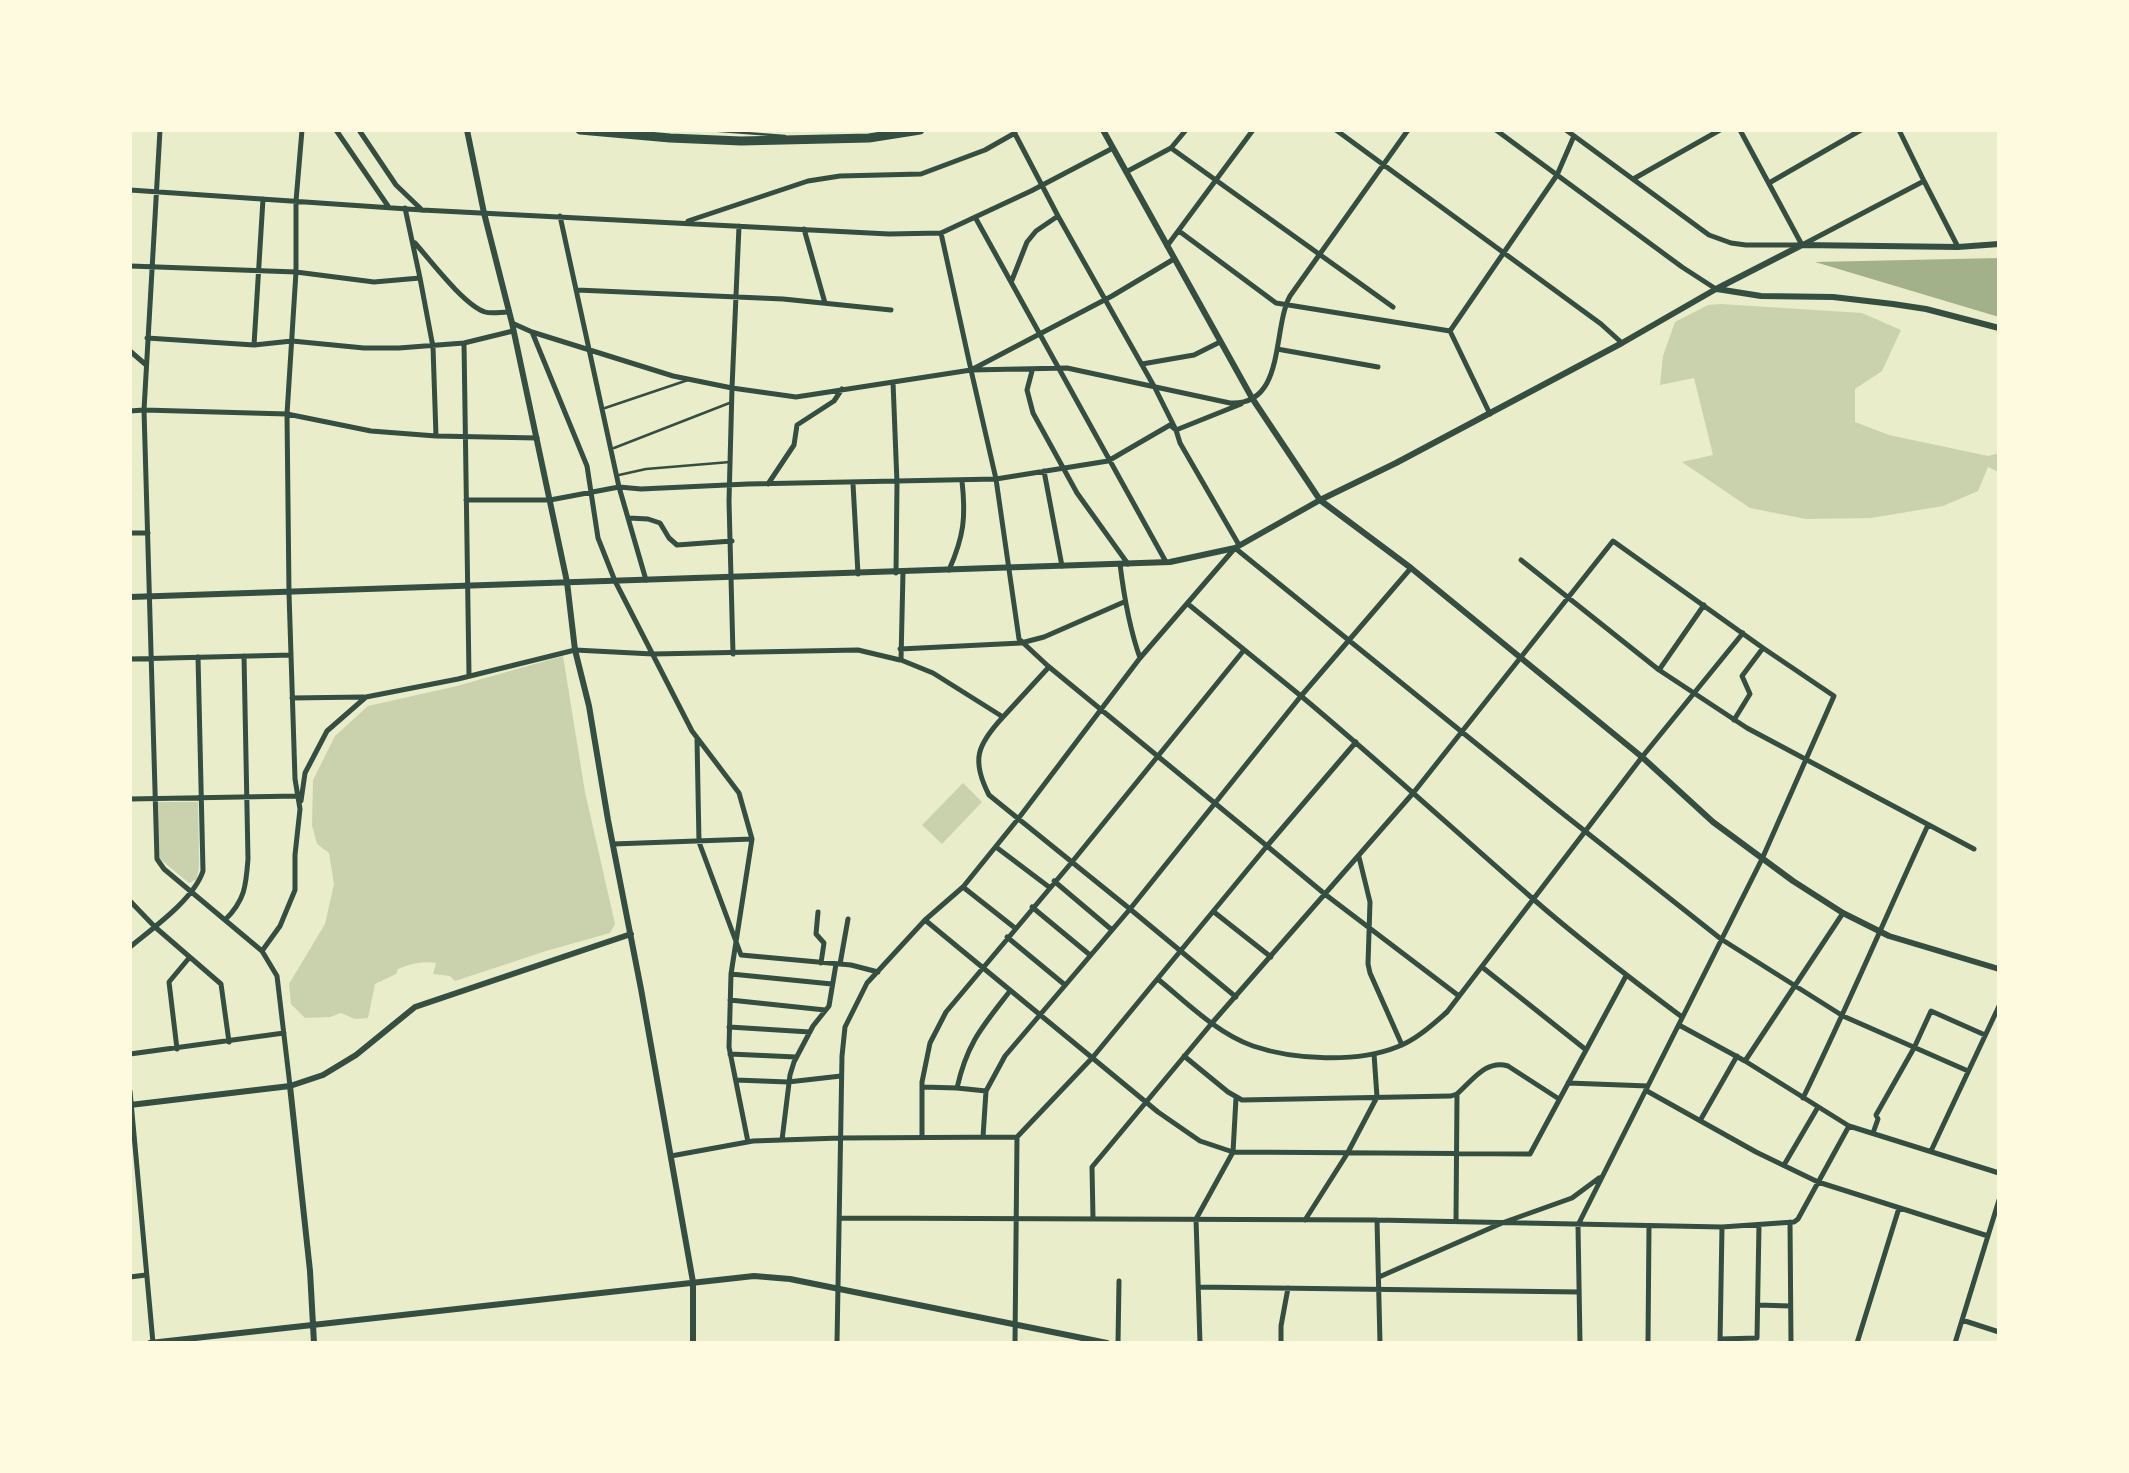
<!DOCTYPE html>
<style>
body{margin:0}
#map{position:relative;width:2129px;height:1473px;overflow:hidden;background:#e9edc9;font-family:Lato,sans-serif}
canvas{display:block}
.frame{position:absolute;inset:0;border:132px solid #fefae0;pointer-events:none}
</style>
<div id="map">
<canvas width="2129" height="1473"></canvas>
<div class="frame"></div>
</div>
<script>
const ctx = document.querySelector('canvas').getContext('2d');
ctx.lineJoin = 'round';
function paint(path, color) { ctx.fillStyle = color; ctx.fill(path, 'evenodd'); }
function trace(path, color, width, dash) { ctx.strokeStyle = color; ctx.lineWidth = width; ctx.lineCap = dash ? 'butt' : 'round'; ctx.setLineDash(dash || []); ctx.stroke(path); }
const green = new Path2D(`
 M 1721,304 L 1862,313 L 1901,330 L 1882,371 L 1855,389 L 1855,422 L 1889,435 L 1988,456 L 1999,453 L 1999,472 L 1988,467 L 1978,491 L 1943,506 L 1871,518 L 1806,519 L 1750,508 L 1682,462 L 1713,455 L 1694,378 L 1660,385 L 1663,356 L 1675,322 L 1708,305 Z
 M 563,656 L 585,792 L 615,924 L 610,933 L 546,951 L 455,981 L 450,976 L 433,974 L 436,963 C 422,961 411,964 398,969 L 396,974 L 375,984 L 368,1018 L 355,1019 L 341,1013 L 330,1017 L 305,1018 L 291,1004 L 289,984 L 325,924 L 334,884 L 329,853 L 317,844 L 312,825 L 313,780 L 335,736 L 368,706 L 457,686 Z
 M 963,783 L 982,802 L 942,844 L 922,825 Z
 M 156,802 L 198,802 L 199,866 L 197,879 L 189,883 L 160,859 Z`);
const water = new Path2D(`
 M 1999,258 L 1999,317 L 1815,262 Z`);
const service = new Path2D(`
 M 707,130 L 785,136
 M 791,130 L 851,130
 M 637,131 L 660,130
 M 605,408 L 688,380
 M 614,448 L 732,402
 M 619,475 L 646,469 L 730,462`);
const minor = new Path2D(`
 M 336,130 L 388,206
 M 359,130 L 396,185 L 422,210
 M 1013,130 L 1058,216 L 1155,388 L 1176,430 L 1241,404
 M 1336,130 L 1601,324 L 1622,343
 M 1496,130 L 1682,267 L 1716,289
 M 1566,130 L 1709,235 L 1731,243 L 1746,245 L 1802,245 L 1924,181 L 1899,130
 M 1740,130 L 1802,245
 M 1171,148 L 1393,307
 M 1126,172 L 1171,148 L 1186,130
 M 1635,178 L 1720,130
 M 1924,181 L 1958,247
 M 1769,183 L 1861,130
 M 130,190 L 422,210 L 889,234 L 941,233 L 1031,191 L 1113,148
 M 560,216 L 619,487 L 646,580
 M 975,217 L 1166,562
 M 688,221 L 808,181 L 840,176 L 921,174 L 985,150 L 1015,133
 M 739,226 L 732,388 L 796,397 L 971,370 L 1067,368 L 1230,403 C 1286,406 1272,329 1290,296 L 1408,130
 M 804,229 L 825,303
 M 1179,231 L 1276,303 L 1450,331
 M 941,233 L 971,370 L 1112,296 L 1174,259
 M 415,243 C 430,260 464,305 485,312 C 491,314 501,312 509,312
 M 1167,246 L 1253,130
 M 130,266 L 296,272 L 374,282 L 420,278 L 405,208
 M 420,278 L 433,347 L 436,436 L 537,438
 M 1012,280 L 1027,242 L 1036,231 L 1058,216
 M 577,290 L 783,299 L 891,310
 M 512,323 L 532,332 L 673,376 L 732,388 L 729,501 L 733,654
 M 532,332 L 587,466 L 598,538 L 615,581 L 692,731 L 739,793 L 752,839 L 731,974 L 729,1047 L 748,1142
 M 147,338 L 254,345 L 292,341 L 364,348 L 399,348 L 464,343 L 513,331
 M 464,343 L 469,675
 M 254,345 L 263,199
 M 1277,349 L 1378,367
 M 130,351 L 145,364
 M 1142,364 L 1194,355 L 1220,342
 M 971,370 L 996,479 L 1019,639 L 1048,666 L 1267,846 L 1093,1057 L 1017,1137 L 1015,1343
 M 1032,371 L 1027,390 L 1033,413 L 1077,493 L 1128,564
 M 893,382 L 897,483 L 896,573
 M 130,411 L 144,410 L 160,130
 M 1490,414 L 1450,331 L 1557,175 L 1574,136
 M 1044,471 L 1062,566
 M 768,484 L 794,445 L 797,425 L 834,401 L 842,389
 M 853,484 L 858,574
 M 466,500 L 550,500 L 619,487 L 641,489 L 748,484 L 996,479 L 1108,461 L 1170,425 L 1176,430 L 1180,443 L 1239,545
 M 629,518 L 648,519 L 660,523 L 669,538 L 677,545 L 732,541
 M 130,533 L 148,533
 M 1521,560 L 1659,670 L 1747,728 L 1974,849
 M 1120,564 C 1124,597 1129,627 1140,658
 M 949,570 C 964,536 966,517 962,481
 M 903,572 L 901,660 L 933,673 L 1003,717 C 977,745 971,760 989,795 L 1130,909 L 1005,1056 L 986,1091 L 983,1137
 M 1188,604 L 1301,696 L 1411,568
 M 900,649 L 1021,643 L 1044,637 L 1124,602
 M 130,659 L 291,655
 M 1659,670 L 1704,605
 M 292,698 L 364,697
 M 1003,717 L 1048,668
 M 1734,720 L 1750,694 L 1742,676 L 1763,648
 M 697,739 L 699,842 L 741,955 L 851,965 L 878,972
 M 1356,742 L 1267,846 L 1326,895 L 1459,996
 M 130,799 L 297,796
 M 301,801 L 305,773 L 327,731 L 366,697 L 458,679 L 575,650 L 653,654 L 858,650 L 900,660
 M 613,844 L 752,839
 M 996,847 L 1049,887
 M 1359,857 L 1370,902 L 1368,964 L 1370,973 L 1402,1045
 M 1054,881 L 1112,930
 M 963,887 L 1015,928
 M 130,901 L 155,927 L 221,984 L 229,1042
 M 1032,907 L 1090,955
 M 818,912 L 816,934 L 824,943 L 821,963
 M 1214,912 L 1271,957
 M 225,920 C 245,900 246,886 248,859 L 244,656
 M 925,920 L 1158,1112 L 1200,1141 L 1233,1152 L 1530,1154 L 1626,976
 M 1007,937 L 1065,985
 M 130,947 C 153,928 194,899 203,871 L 198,657
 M 262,951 L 280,926 L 295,890 L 295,855 L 300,809 L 295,779 L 289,593 L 287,414 L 296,272 L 296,201 L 302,130
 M 840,964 L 848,919
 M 1482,967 L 1585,1049
 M 731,974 L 832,984
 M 1159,980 C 1187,1003 1218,1034 1253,1046 C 1294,1060 1357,1063 1397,1047 C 1416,1040 1432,1025 1447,1012 L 1642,757 L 1743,633
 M 1236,997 L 1130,909 L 1301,696 C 1380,762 1455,831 1532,898 C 1580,940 1631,979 1682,1017
 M 730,1000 L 825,1010
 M 1679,1025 L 1745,1061 L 1849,1126 L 1999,1173
 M 729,1027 L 810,1032
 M 177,1049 L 169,982 L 189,958
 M 130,1054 L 284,1033
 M 730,1054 L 796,1057
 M 1184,1056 L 1228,1092 L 1242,1100 L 1451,1096 L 1457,1094 C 1472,1081 1486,1059 1508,1066 L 1559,1099
 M 1745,1061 L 1843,913
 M 736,1080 L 788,1082 L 841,1076
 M 1568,1083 L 1648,1086
 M 290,1086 L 277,976 L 262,951 L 164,869 L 157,859 L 144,410 L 287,414 L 371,431 L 436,436
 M 923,1087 L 957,1088
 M 130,1091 L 153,1343
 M 986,1091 L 957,1088 C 967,1043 982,1027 1010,991
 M 1647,1091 L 1756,1152 L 1818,1182 L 1988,1236
 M 1803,1098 C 1847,1008 1886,916 1928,825
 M 1701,1119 L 1737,1056
 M 1873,1133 L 1878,1119 L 1876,1115 L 1914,1048 L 1931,1011 L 1985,1035
 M 922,1137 L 922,1082 L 930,1043 L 946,1012 L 1072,862 L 1244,650
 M 782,1140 L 790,1075 L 794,1062 L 813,1026 L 829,1006 L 836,964
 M 1931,1151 L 1999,1006
 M 671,1156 L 753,1141 L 840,1138 L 1016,1137
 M 1784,1165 L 1818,1107
 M 841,1218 L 1377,1220 L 1722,1227
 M 1093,1218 L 1092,1167 L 1212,1023 L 1414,792 L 1613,541 L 1763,648 L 1834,696 L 1762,859 L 1578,1225 L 1580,1343
 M 1305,1220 L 1347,1154 L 1377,1097 L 1374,1054
 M 1377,1220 L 1380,1343
 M 1456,1221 L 1457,1094
 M 1790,1222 L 1791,1343
 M 130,1277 L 146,1275
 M 1379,1277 L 1502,1223 L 1572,1198 L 1599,1178
 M 1199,1287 L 1579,1292
 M 1758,1305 L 1790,1306
 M 1962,1320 L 1999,1332
 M 1720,1339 L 1757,1338 L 1759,1225
 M 837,1343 L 842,1056 L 845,1027 L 867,983 L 925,920 L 963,887 L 1018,819 L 1140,658 L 1235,548 L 1552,805 L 1721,939 L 1843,1016 L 1968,1071
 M 1118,1343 L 1119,1281
 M 1200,1343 L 1196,1219 L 1233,1152 L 1236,1098
 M 1281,1343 L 1281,1326 L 1288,1288
 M 1648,1343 L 1649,1226
 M 1720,1343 L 1722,1227 L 1794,1222 L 1798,1219 L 1849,1126
 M 1857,1343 L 1899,1208
 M 1955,1343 L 1999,1200`);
const tertiary = new Path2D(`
 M 467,130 L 484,213 L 512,323 L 567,582 L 575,650 L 589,706 L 608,820 L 641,989 L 693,1282 L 693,1343
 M 1103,130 L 1252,398 L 1320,500 L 1411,568 L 1642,757 L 1713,822 L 1793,881 L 1843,913 L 1889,936 L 1999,969
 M 1717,289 L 1761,296 L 1833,297 L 1893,304 L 1926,309 L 1999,328
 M 130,597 L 1170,562 L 1235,548 L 1320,500 L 1396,463 L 1622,343 L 1716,289 L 1802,245 L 1958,247 L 1999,244
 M 290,1086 L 310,1271 L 314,1343
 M 130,1105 L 290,1086 L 323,1075 L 356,1055 L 415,1007 L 631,934
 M 150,1343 L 754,1276 L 790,1279 L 1107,1343`);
const primary = new Path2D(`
 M 580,130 L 670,138 L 741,141 L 869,138 L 920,130`);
paint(green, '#cad2ad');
paint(water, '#a3b18a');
trace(service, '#344e41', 2.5);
trace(minor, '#344e41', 5);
trace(tertiary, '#344e41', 6);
trace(primary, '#344e41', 9);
</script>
